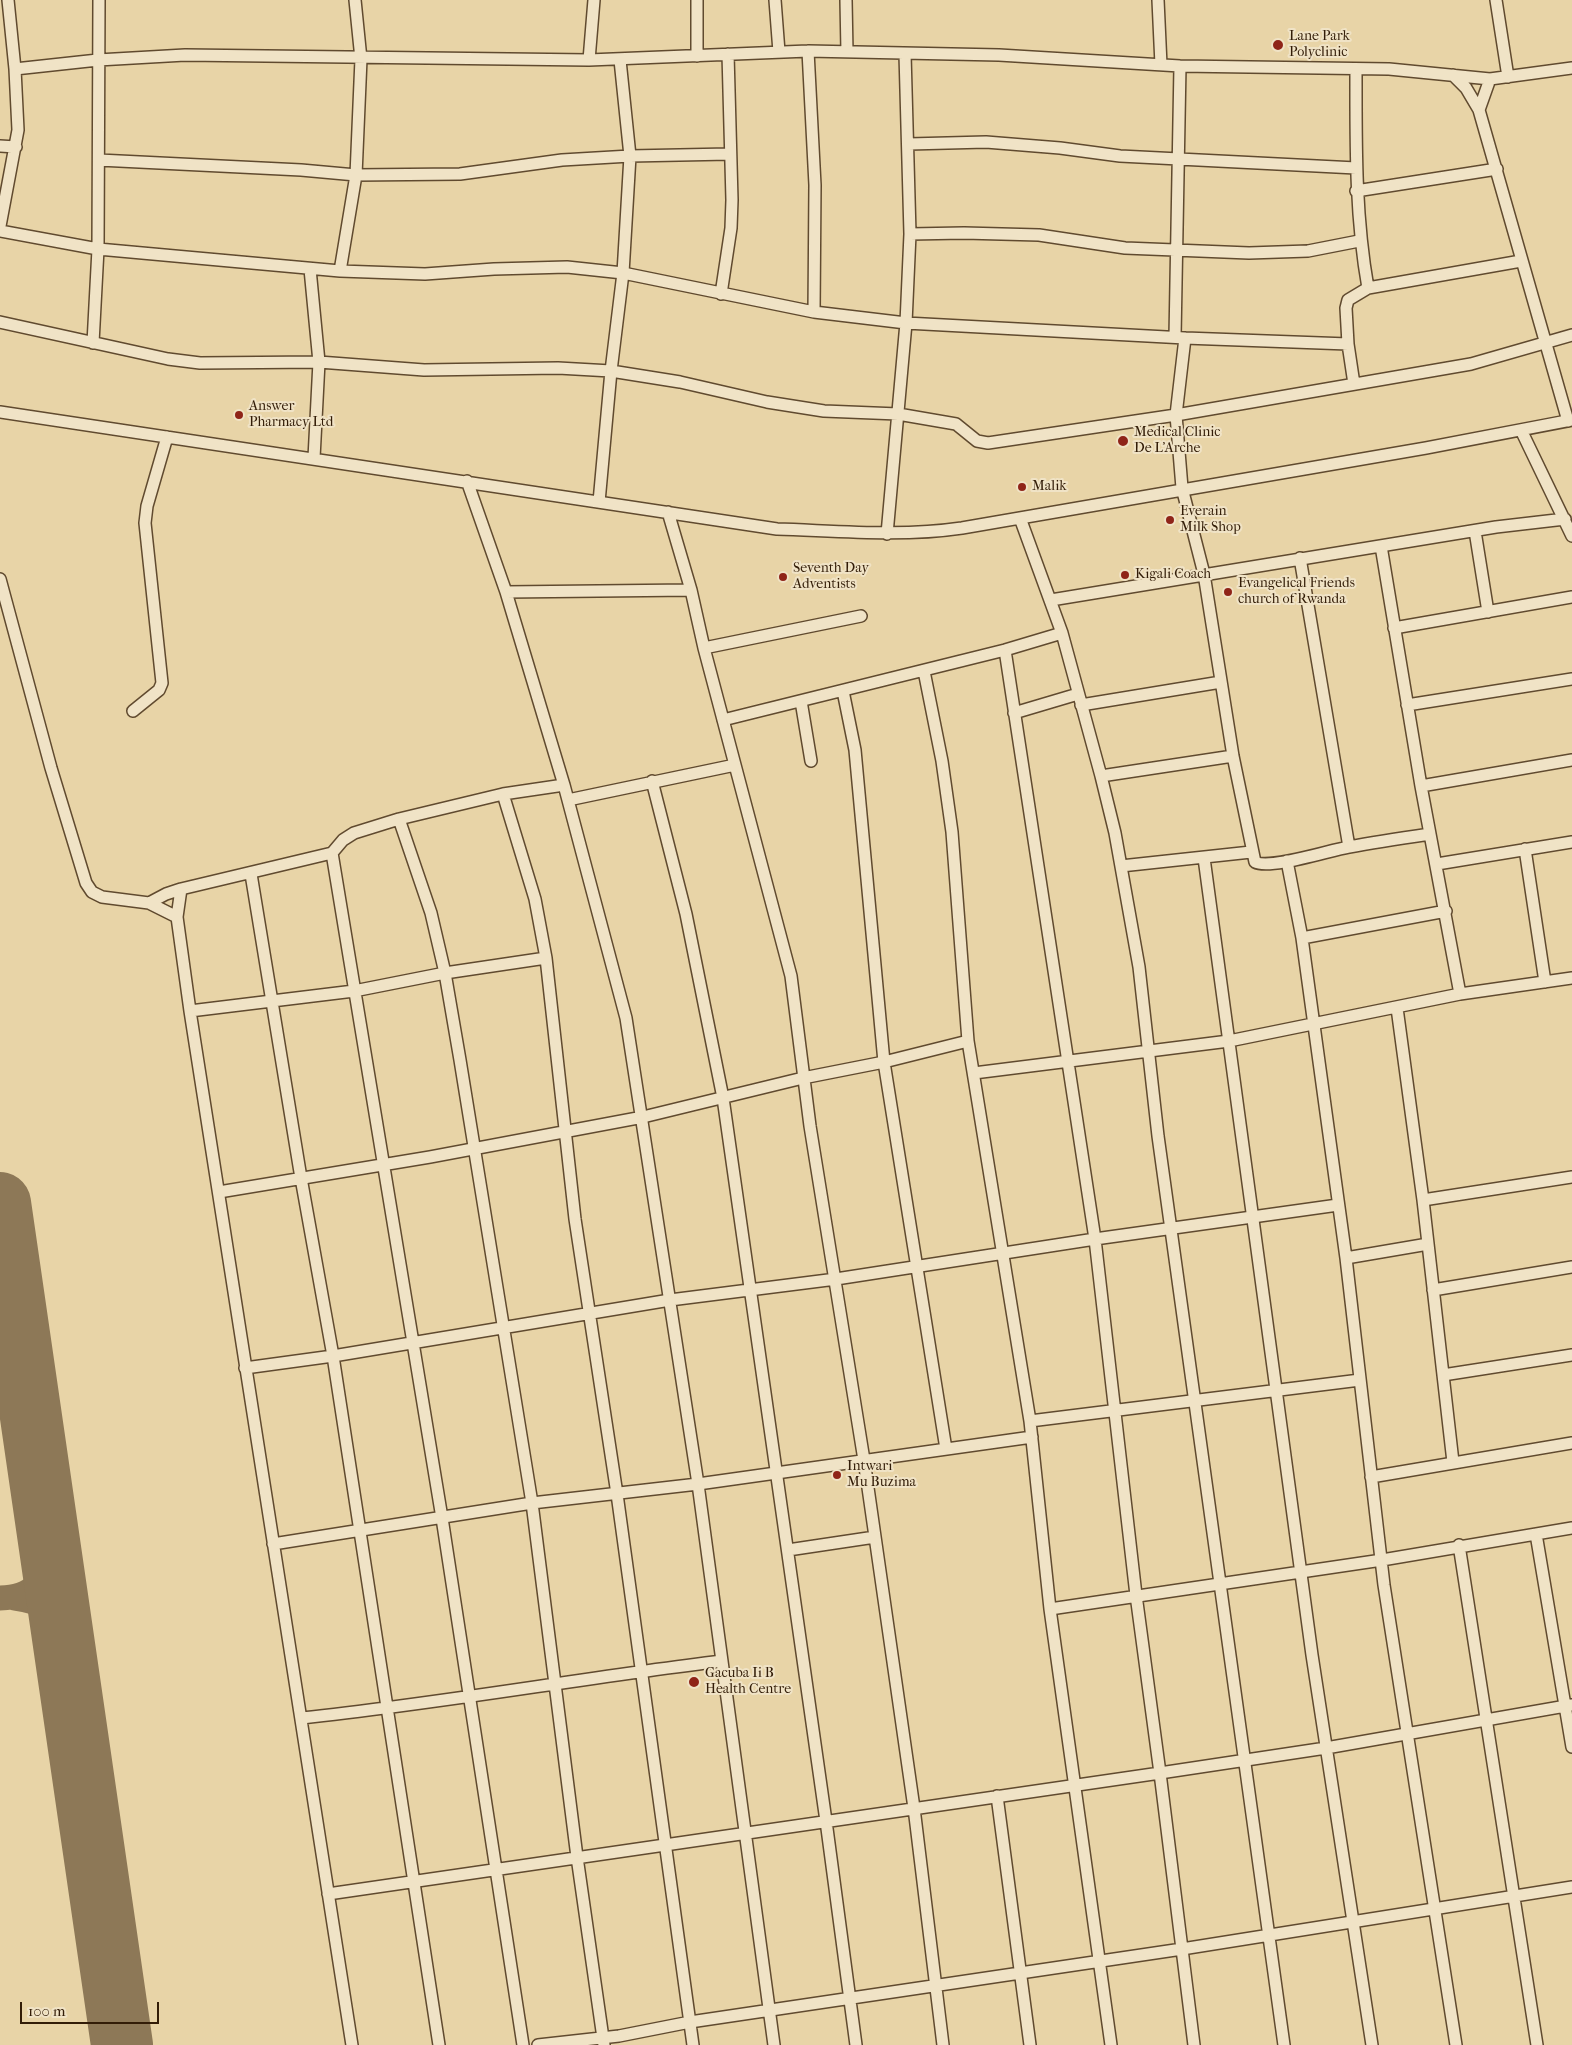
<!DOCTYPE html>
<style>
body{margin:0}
#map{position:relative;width:1572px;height:2045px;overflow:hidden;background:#e8d4a7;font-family:"IM FELL French Canon",serif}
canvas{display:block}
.scale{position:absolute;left:20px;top:2002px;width:139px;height:22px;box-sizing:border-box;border:2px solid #321c07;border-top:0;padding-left:6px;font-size:15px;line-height:18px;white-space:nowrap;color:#321c07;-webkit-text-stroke:4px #f0e3c6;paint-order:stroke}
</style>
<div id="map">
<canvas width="1572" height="2045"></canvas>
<div class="scale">100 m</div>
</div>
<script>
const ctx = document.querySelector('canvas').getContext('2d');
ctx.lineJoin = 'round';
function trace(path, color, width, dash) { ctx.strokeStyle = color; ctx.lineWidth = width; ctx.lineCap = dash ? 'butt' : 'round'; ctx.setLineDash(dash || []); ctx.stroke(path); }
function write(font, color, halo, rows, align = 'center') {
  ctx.font = font + ' "IM FELL French Canon",serif'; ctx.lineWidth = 4; ctx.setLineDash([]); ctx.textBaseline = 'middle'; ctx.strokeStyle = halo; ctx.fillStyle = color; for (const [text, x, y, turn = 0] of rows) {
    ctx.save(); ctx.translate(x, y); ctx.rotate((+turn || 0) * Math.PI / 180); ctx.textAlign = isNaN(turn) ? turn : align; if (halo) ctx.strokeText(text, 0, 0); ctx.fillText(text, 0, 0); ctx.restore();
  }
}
const taxiway = new Path2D(`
 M 0,1598 C 36,1597 44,1580 50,1548
 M 15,1598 C 47,1602 52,1611 63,1639`);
const runway = new Path2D(`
 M 0,1203 L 122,2045`);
const minor = new Path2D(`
 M 775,0 L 779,52
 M 846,0 L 847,52
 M 1158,0 L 1161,65
 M 1496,0 L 1508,77
 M 808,51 L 815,185 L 814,312
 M 697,56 L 697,0
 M 589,60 L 594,0
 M 15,69 L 98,60 L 185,55 L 589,60 L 808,51 L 999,55 L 1180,66 L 1389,69 L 1490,79 L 1572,68
 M 1356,69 C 1356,143 1355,215 1368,288 L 1521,261
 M 1453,75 L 1466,88 L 1479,110 L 1568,421
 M 1479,110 L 1490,79
 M 909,144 L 986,142 L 1060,148 L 1120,156 L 1356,168
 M 0,146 L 16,147
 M 99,160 L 301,170 L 356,175 L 460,174 L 562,160 L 630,156 L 729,154
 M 1356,191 L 1497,169
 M 0,226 L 18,130 L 15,69 L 8,0
 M 0,231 L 98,249 L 340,271 L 425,274 L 494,269 L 567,267 L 623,273 L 814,312 L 906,323 L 1185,338 L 1348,344 L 1354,384
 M 910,234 L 964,233 L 1039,235 L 1125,248 L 1249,253 L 1308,251 L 1359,241
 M 310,269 L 319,362 L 314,458
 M 340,271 L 356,175 L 361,59 L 355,0
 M 721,294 L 731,228 L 732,200 L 728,54
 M 0,322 L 168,359 L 200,363 L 319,362 L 424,370 L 558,368 L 611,371 L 680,382 L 767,402 L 824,411 L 898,414 L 956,424 L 977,441 L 988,443 L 1176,415 L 1471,364 L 1572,335
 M 1175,337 L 1180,66
 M 1185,338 L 1176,415 L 1182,488 L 1204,574 L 1233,756 L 1255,862 C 1270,870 1330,850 1349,847 C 1376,842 1403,838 1430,834
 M 93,343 L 98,249 L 99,0
 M 1348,344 L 1346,308 L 1348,300 L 1368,288
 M 0,412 L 777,529 C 839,531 901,537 962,528 L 1426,448 L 1572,420
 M 1521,430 L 1572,536
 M 467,481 L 506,592 L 564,785 L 626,1018 L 698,1484 L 774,2045
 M 599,502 L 611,371 L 623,273 L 630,156 L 620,60
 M 668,512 L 691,590 L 704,648 L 791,976 L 810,1126 L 864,1460 L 914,1808 L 943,2045
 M 1020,518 L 1062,633 L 1101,776 L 1115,833 L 1139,967 L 1158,1136 L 1284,2045
 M 1475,531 L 1488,612
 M 887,534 L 906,323 L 910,234 L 905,54
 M 1381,546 L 1421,786 L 1460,994
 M 1300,558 L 1349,847
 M 0,579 L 51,768 L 86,883 L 92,892 L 102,897 L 149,903 L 166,894 L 181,889 L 332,853 L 343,840 L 354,833 L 399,819 L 503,794 L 564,785
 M 506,592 L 691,590
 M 1051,600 L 1496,527 L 1565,519
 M 1394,628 L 1572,597
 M 704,648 L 861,616
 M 1005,650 L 1095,1239 L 1136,1595 L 1160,1773 L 1194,2045
 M 924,671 L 942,761 L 952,832 L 968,1041 L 1030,1421 L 1050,1609 L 1111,2045
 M 843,691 L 855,750 L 884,1062 L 946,1449
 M 801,701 L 811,761
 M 1081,705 L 1221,682
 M 1407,705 L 1572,679
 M 133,711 L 159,690 L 162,683 L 145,523 L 147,506 L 167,437
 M 1014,713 L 1078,694
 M 723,720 L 1005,650 L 1062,633
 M 1101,776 L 1233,756
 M 652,781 L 686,914 L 723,1098 L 826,1821 L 856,2045
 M 1421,786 L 1572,760
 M 503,794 L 535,899 L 546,958 L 575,1219 L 617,1494 L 693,2045
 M 568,800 L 735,765
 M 399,819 L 431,913 L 445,973 L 460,1060 L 532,1503 L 577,1857 L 604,2045
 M 1525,849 L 1545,982
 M 332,853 L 442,1518 L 523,2045
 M 1204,858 L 1312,1655 L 1372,2045
 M 1287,861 L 1302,938 L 1346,1258 L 1384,1585 L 1456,2045
 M 1437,864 L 1572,842
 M 1121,866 L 1251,852
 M 251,874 L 301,1178 L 333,1356 L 439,2045
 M 181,889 L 177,917 L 190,1011 L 352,2045
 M 149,903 L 177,917
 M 1302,938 L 1446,911
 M 1397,1008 L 1423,1200 L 1453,1462
 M 190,1011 L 354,991 L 445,973 L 546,958
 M 974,1073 L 1229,1041 L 1460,994 L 1572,978
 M 219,1192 L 430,1157 L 643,1117 L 803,1078 L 884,1062 L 968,1041
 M 1423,1200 L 1572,1177
 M 1346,1258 L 1428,1244
 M 1433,1290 L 1572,1267
 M 245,1368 L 333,1356 L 670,1300 L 836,1279 L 1095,1239 L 1338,1205
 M 1443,1375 L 1572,1355
 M 1030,1421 L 1360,1380
 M 1371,1477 L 1572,1443
 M 1536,1534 L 1572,1747
 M 273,1544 L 532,1503 L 698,1484 L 1032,1437
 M 1459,1545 L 1537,2045
 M 788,1550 L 875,1537
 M 1050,1609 L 1382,1560 L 1572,1528
 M 302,1718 C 443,1703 582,1678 722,1661
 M 997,1796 L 1030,2045
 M 328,1894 L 1160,1773 L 1326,1748 L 1572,1705
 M 538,2045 L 619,2036 L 690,2022 L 1182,1949 L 1572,1887`);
const markers = [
 [1278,45,6,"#8f2418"],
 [239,415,5,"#8f2418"],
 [1123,441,6,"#8f2418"],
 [1022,487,5,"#8f2418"],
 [1170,520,5,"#8f2418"],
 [1125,575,5,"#8f2418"],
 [783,577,5,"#8f2418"],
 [1228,592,5,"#8f2418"],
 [837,1475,5,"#8f2418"],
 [694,1682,6,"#8f2418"]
];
const poiNames = [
 ["Lane Park",1289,37],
 ["Polyclinic",1289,53],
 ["Answer",249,407],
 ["Pharmacy Ltd",249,423],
 ["Medical Clinic",1134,433],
 ["De L'Arche",1134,449],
 ["Malik",1032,487],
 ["Everain",1180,512],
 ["Milk Shop",1180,528],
 ["Seventh Day",793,569],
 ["Adventists",793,585],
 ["Kigali Coach",1135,575],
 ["Evangelical Friends",1238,584],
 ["church of Rwanda",1238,600],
 ["Intwari",847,1467],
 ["Mu Buzima",847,1483],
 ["Gacuba Ii B",705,1674],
 ["Health Centre",705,1690]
];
trace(taxiway, '#8d7857', 25);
trace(runway, '#8d7857', 62);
trace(minor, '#604a2f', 14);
trace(minor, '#f0e3c6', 11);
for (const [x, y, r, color] of markers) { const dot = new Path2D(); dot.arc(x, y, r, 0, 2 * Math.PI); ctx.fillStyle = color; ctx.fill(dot); trace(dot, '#f0e3c6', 2); }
write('14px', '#321c07', '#f0e3c6', poiNames, 'left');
</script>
